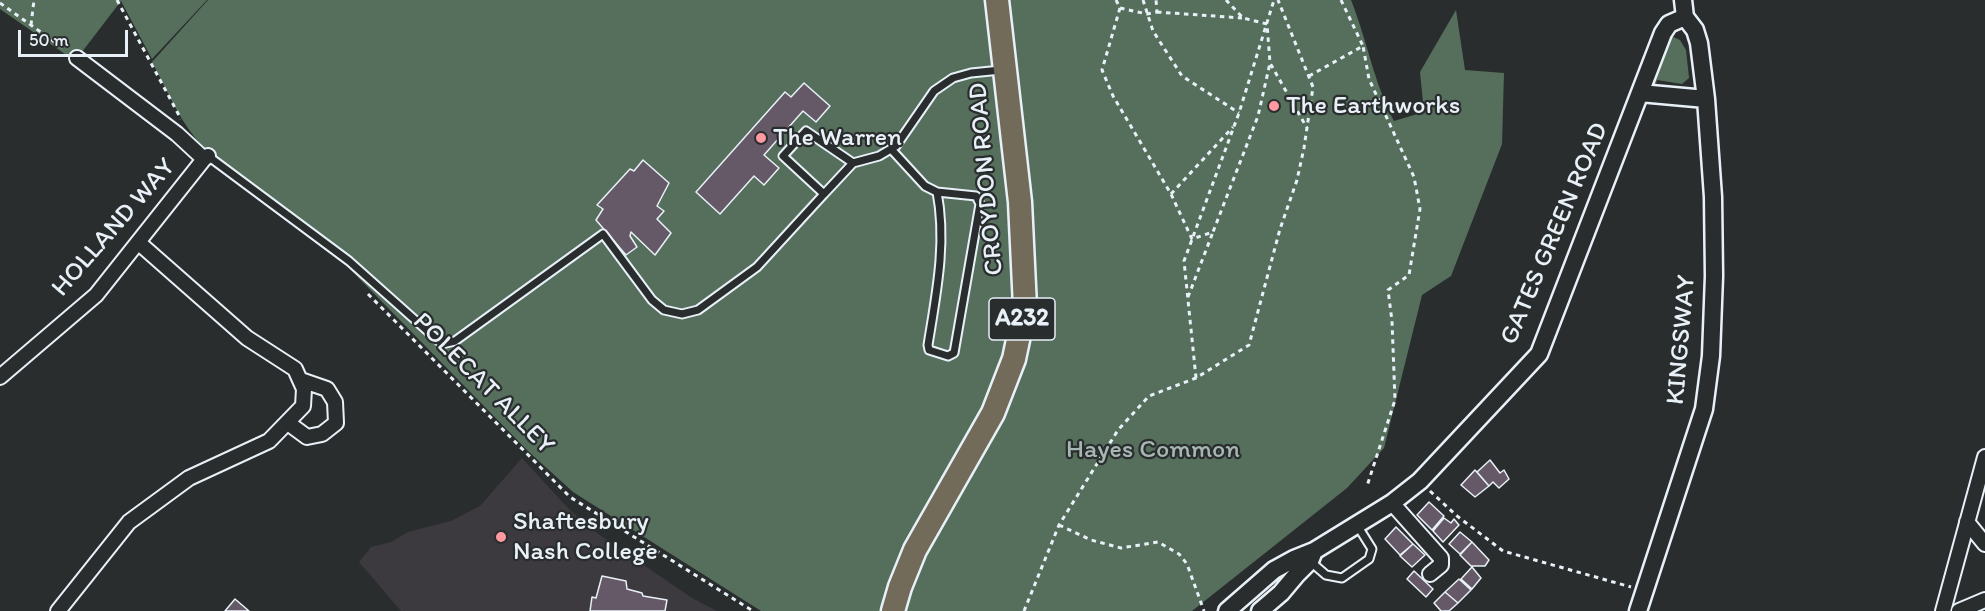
<!DOCTYPE html>
<style>
body{margin:0}
#map{position:relative;width:1985px;height:611px;overflow:hidden;background:#2a2d2e;font-family:Itim,sans-serif}
canvas{display:block}
.scale{position:absolute;left:18px;top:30px;width:110px;height:27px;box-sizing:border-box;border:3px solid #e8f1f8;border-top:0;padding-left:8px;font-size:18px;line-height:21px;white-space:nowrap;color:#e8f1f8;-webkit-text-stroke:4px #2a2d2e;paint-order:stroke}
</style>
<div id="map">
<canvas width="1985" height="611"></canvas>
<div class="scale">50 m</div>
</div>
<script>
const ctx = document.querySelector('canvas').getContext('2d');
ctx.lineJoin = 'round';
function paint(path, color) { ctx.fillStyle = color; ctx.fill(path, 'evenodd'); }
function trace(path, color, width, dash) { ctx.strokeStyle = color; ctx.lineWidth = width; ctx.lineCap = dash ? 'butt' : 'round'; ctx.setLineDash(dash || []); ctx.stroke(path); }
function write(font, color, halo, rows, align = 'center') {
  ctx.font = font + ' Itim,sans-serif'; ctx.lineWidth = 4.5; ctx.setLineDash([]); ctx.textBaseline = 'middle'; ctx.strokeStyle = halo; ctx.fillStyle = color; for (const [text, x, y, turn = 0] of rows) {
    ctx.save(); ctx.translate(x, y); ctx.rotate((+turn || 0) * Math.PI / 180); ctx.textAlign = isNaN(turn) ? turn : align; if (halo) ctx.strokeText(text, 0, 0); ctx.fillText(text, 0, 0); ctx.restore();
  }
}
const built = new Path2D(`
 M 522,458 L 568,508 L 591,529 L 692,598 L 717,611 L 401,611 L 359,562 L 371,547 L 391,542 L 408,532 L 451,521 L 480,506 Z`);
const green = new Path2D(`
 M 0,0 L 207,0 L 152,59 L 121,1 L 75,61 L 0,9 Z
 M 208,0 L 990,0 L 1011,180 L 1018,309 L 990,407 L 892,573 L 883,611 L 761,611 L 573,492 L 528,451 L 345,264 L 213,164 L 218,159 C 186,138 170,95 152,62 Z
 M 1010,0 L 1351,0 C 1367,40 1374,83 1394,121 L 1424,112 L 1420,72 L 1456,10 L 1465,70 L 1504,73 L 1502,144 L 1451,276 L 1422,295 L 1384,448 L 1347,488 L 1192,611 L 898,611 L 907,577 L 1006,415 L 1035,309 L 1029,177 Z
 M 1671,36 L 1680,40 L 1686,50 L 1689,78 L 1682,84 L 1657,80 L 1656,84 L 1651,83 Z`);
const building = new Path2D(`
 M 804,83 L 830,106 L 816,122 L 803,111 L 764,155 L 779,168 L 764,185 L 754,176 L 720,214 L 696,192 L 785,92 L 791,97 Z
 M 643,160 L 669,183 L 657,206 L 664,211 L 657,219 L 671,233 L 655,255 L 631,232 L 630,236 L 637,247 L 626,255 L 596,220 L 603,209 L 597,205 L 630,169 L 634,171 Z
 M 1490,460 L 1500,473 L 1504,470 L 1509,479 L 1499,488 L 1493,482 L 1489,486 L 1477,472 Z
 M 1475,470 L 1489,486 L 1475,497 L 1461,485 Z
 M 1429,502 L 1444,516 L 1432,530 L 1417,515 Z
 M 1444,518 L 1451,523 L 1454,519 L 1459,525 L 1443,542 L 1433,531 Z
 M 1396,527 L 1413,544 L 1400,555 L 1385,539 Z
 M 1460,532 L 1472,542 L 1460,554 L 1449,544 Z
 M 1472,542 L 1489,560 L 1485,566 L 1471,566 L 1460,555 Z
 M 1413,544 L 1425,555 L 1412,567 L 1400,556 Z
 M 1472,567 L 1481,578 L 1472,589 L 1461,579 Z
 M 1414,571 L 1433,589 L 1426,597 L 1407,579 Z
 M 602,576 L 626,581 L 627,589 L 642,593 L 643,596 L 667,600 L 665,611 L 590,611 L 592,597 L 596,598 Z
 M 1459,579 L 1471,590 L 1458,603 L 1445,592 Z
 M 1445,592 L 1458,603 L 1449,611 L 1441,611 L 1434,603 Z
 M 235,599 L 249,611 L 225,611 Z`);
const path = new Path2D(`
 M 117,0 L 181,119
 M 1116,0 L 1120,8 L 1147,14 L 1157,12 L 1156,0
 M 1143,0 L 1153,31 L 1182,76 L 1239,113
 M 1226,0 L 1243,18 L 1267,24 L 1270,63 L 1307,128
 M 1341,0 L 1363,46
 M 0,3 L 66,50
 M 1120,8 L 1102,70 L 1113,96 L 1171,194 L 1192,239 L 1213,232 L 1258,116 L 1270,63
 M 1157,12 L 1242,18
 M 31,25 L 34,0
 M 1309,76 L 1363,46 L 1369,79 L 1414,177 L 1420,209 L 1409,275 L 1388,290 L 1392,321 L 1395,400 L 1367,486
 M 1171,194 L 1233,127
 M 368,294 L 570,497 L 753,611
 M 1188,297 L 1213,232
 M 1196,378 L 1184,261 L 1239,113 L 1274,0
 M 1430,491 L 1457,516 L 1503,551 L 1631,587
 M 1059,525 L 1091,540 L 1121,548 L 1158,542 L 1179,554 L 1187,564 L 1204,611
 M 1024,611 L 1059,525 L 1118,430 L 1149,396 L 1196,378 L 1249,345 L 1280,229 L 1297,180 L 1304,148 L 1313,87 L 1278,0`);
const service = new Path2D(`
 M 891,149 L 925,186 L 937,192 L 976,196 L 980,204 L 954,353 L 948,356 L 929,350 L 928,345 C 936,295 947,243 937,192
 M 208,156 L 349,261 L 442,344 L 455,341 L 603,234 L 652,300 L 664,310 L 682,314 L 698,310 L 757,267 L 824,194
 M 853,163 L 824,194 L 783,156 L 806,131 L 853,163 L 879,156 L 896,146 L 934,91 L 953,78 L 971,73 L 1001,70
 M 1311,562 L 1326,575 L 1342,578 L 1369,559 L 1372,549 L 1357,525`);
const minor = new Path2D(`
 M 77,58 L 177,134 L 204,159
 M 0,377 L 96,295 L 204,159 L 208,156
 M 288,423 L 307,437 L 322,434 L 336,423 L 335,402 L 327,389 L 301,380
 M 1392,503 L 1441,558 L 1441,565 L 1430,574
 M 1967,522 L 1985,544
 M 58,611 L 129,522 L 189,478 L 269,441 L 303,406 L 304,389 L 295,369 L 247,338 L 139,243
 M 1943,611 L 1985,457
 M 1959,611 L 1985,600`);
const tertiary = new Path2D(`
 M 1640,93 L 1706,99
 M 1227,611 L 1274,570 L 1294,559 L 1314,551 L 1392,503 L 1420,481 L 1539,354 L 1663,33 L 1669,24 L 1685,17
 M 1260,611 L 1281,593 L 1297,574 L 1310,561 L 1314,551
 M 1638,611 L 1704,409 L 1711,356 L 1714,276 L 1713,197 L 1706,99 L 1699,43 L 1695,30 L 1685,17 L 1683,0`);
const trunk = new Path2D(`
 M 893,611 L 900,587 L 915,550 L 993,413 L 1014,359 L 1025,307 L 1020,202 L 997,0`);
const markers = [
 [1274,106,6,"#ff9aa2"],
 [761,138,6,"#ff9aa2"],
 [501,537,6,"#ff9aa2"]
];
const shields = [
 [1022,319,66]
];
const shieldNames = [
 ["A232",1022,319]
];
const poiNames = [
 ["The Earthworks",1286,106],
 ["The Warren",773,138],
 ["Shaftesbury",513,522],
 ["Nash College",513,552]
];
const streetNames = [
 ["CROYDON ROAD",987,179,-95],
 ["HOLLAND WAY",114,228,-49],
 ["GATES GREEN ROAD",1555,234,-67],
 ["KINGSWAY",1682,340,-85],
 ["POLECAT ALLEY",483,384,45]
];
const parkNames = [
 ["Hayes Common",1153,450]
];
paint(built, '#3c3a3f');
paint(green, '#566f5d');
paint(building, '#665967');
trace(building, '#e8f1f8', 1.5);
trace(service, '#e8f1f8', 11);
trace(minor, '#e8f1f8', 18);
trace(tertiary, '#e8f1f8', 21);
trace(trunk, '#e8f1f8', 27);
trace(path, '#e8f1f8', 3, [4.5, 4.5]);
trace(service, '#2a2d2e', 7);
trace(minor, '#2a2d2e', 14);
trace(tertiary, '#2a2d2e', 16);
trace(trunk, '#736b5a', 22);
for (const [x, y, r, color] of markers) { const dot = new Path2D(); dot.arc(x, y, r, 0, 2 * Math.PI); ctx.fillStyle = color; ctx.fill(dot); trace(dot, '#2a2d2e', 2); }
for (const [x, y, w] of shields) { const box = new Path2D(); box.roundRect(x - w / 2, y - 21, w, 42, 4.5); ctx.fillStyle = '#2a2d2e'; ctx.fill(box); trace(box, '#e8f1f8', 1.5); }
write('bold 24px', '#e8f1f8', null, shieldNames);
write('26px', '#e8f1f8', '#2a2d2e', poiNames, 'left');
write('26px', '#e8f1f8', '#2a2d2e', streetNames);
write('26px', '#a6b6b2', '#2a2d2e', parkNames);
</script>
